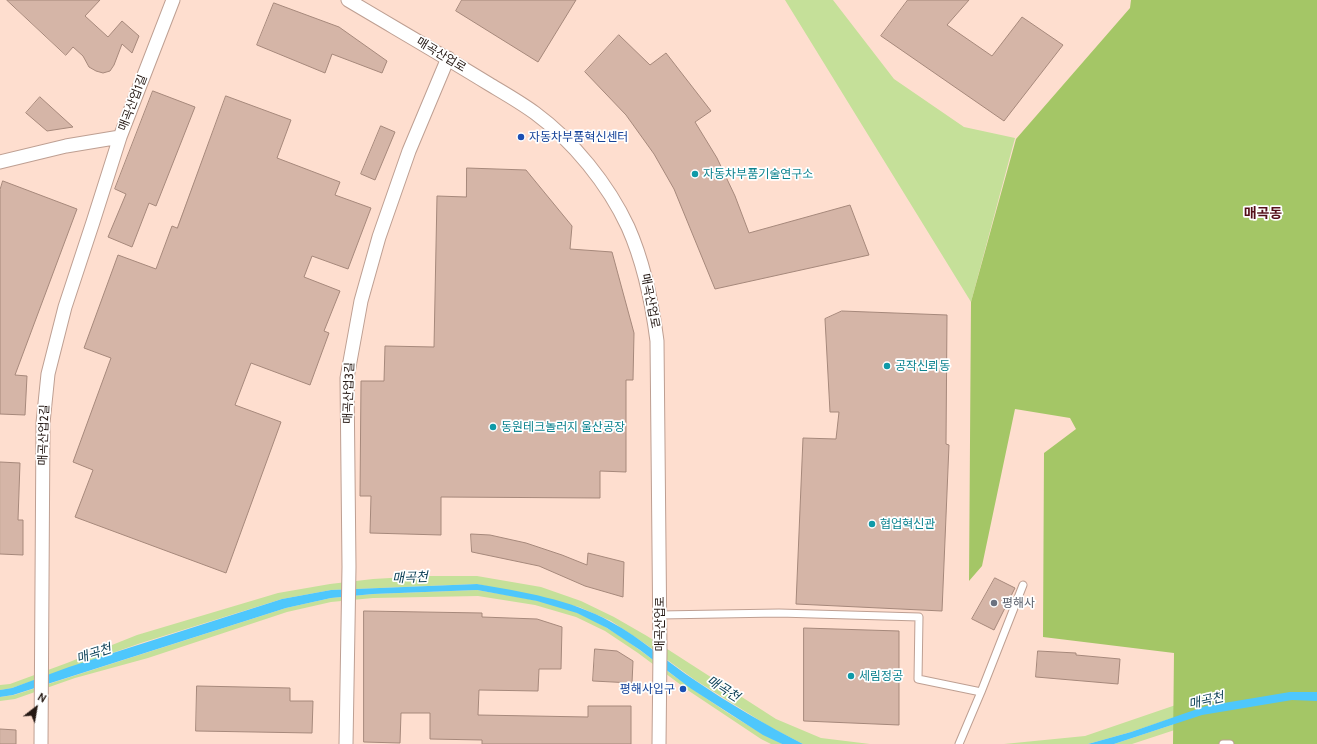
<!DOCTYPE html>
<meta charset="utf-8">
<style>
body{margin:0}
#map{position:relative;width:1317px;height:744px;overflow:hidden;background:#fedecf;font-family:Cabin,sans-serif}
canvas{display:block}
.north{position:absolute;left:16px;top:688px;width:40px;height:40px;-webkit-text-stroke:3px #fff;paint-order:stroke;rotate:31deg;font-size:11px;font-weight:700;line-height:16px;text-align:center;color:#251914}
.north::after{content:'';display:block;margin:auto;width:14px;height:18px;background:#251914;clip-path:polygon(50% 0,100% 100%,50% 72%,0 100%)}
</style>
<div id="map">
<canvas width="1317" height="744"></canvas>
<div class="north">N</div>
</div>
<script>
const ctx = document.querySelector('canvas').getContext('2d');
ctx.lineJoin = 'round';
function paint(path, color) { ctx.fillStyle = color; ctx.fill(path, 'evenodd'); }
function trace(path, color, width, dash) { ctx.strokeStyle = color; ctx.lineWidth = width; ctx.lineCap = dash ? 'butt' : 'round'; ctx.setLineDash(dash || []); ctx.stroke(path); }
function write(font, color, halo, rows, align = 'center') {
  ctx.font = font + ' Cabin,"Noto Sans KR",sans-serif'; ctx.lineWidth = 3.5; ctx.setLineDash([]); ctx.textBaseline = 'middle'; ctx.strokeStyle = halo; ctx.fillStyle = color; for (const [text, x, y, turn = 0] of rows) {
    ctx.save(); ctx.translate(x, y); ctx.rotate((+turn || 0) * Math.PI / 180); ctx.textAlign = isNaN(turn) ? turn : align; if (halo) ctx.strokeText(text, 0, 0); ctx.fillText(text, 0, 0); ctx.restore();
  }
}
const green = new Path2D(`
 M 785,0 L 833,0 L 894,79 L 964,127 L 1015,138 L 971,302 Z
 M 425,576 L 477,576 L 541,587 L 581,601 L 614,617 L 647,636 L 776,719 L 821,738 L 870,744 L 803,744 L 770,727 L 695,680 L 644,643 L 611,621 L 579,607 L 477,584 L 331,590 L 282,599 L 141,643 L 12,688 L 0,690 L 0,685 L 10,684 L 67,663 L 137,635 L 278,593 L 330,584 L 373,579 Z
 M 477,590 C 511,596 546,600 578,613 C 613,628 644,653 674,676 C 708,700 744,725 782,744 L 771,744 L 761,739 L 689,691 L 638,653 L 605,631 L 576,617 L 535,605 L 478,596 L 373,598 L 331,602 L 287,612 L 148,658 L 75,678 L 15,699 L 0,701 L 0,697 L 14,695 L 286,608 L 331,598 L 373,594 Z
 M 1285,680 L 1131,732 L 1088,744 L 1004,744 L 1085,736 L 1205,695 Z
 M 1202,715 L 1196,723 L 1132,744 L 1114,744 Z`);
const forest = new Path2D(`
 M 1131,0 L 1317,0 L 1317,744 L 1173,744 L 1174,653 L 1043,637 L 1044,453 L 1076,429 L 1070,418 L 1015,409 L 982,566 L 969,581 L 971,302 L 1016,139 L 1130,8 Z`);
const water = new Path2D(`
 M 477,584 C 523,592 570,599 611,622 C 641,638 667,662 696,681 C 730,704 766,725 803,744 L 782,744 L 763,735 L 690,688 L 640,650 L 607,628 L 577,613 L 537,601 L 477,590 L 373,594 L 331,598 L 286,608 L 13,695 L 0,697 L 0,690 L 12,688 L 69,667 L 282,599 L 331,590 Z
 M 1290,692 L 1317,692 L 1317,701 L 1292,700 L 1202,715 L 1114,744 L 1088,744 L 1131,732 L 1206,706 Z`);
const building = new Path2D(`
 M 7,0 L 100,0 L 85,16 L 108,37 L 122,21 L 139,36 L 132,53 L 122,44 L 114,65 L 110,71 L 103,73 L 96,71 L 89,67 L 83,56 L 73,47 L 66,55 Z
 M 462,0 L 576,0 L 538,62 L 456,11 Z
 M 908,0 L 969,0 L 947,25 L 992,56 L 1022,17 L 1063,45 L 1004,121 L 881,36 Z
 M 274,3 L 339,27 L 387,61 L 382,73 L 332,54 L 325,73 L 257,45 Z
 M 619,35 L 650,65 L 666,53 L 711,111 L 695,122 L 717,158 L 735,196 L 749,233 L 850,205 L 869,255 L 715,289 L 674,189 L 654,154 L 626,115 L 585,72 Z
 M 153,91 L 195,107 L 156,206 L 149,203 L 132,247 L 108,237 L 126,194 L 115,189 Z
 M 226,96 L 291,120 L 277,158 L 340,182 L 335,195 L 371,208 L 348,269 L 312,256 L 304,277 L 340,291 L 324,331 L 329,333 L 310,385 L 251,363 L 235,405 L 281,422 L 226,573 L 75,517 L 93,470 L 73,462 L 111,358 L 84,348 L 118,255 L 156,269 L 172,226 L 177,228 Z
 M 40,97 L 73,127 L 47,131 L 26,113 Z
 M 381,126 L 395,132 L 375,180 L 361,174 Z
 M 467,168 L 526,170 L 572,226 L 570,249 L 612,252 L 634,333 L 633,380 L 626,380 L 626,472 L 600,471 L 600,498 L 441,497 L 441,535 L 370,533 L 371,496 L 360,496 L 361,381 L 384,381 L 385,346 L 434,347 L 437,196 L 466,197 Z
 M 3,181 L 77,209 L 15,375 L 27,376 L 25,415 L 0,414 L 0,190 Z
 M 842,311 L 947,315 L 946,444 L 949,445 L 942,611 L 796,604 L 803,438 L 836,439 L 839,412 L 830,412 L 825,319 Z
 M 0,462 L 20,463 L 18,520 L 23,520 L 23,555 L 0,554 Z
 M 471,534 L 490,535 L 526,543 L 562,555 L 587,565 L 588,553 L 624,562 L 623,597 L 585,586 L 539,566 L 472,552 Z
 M 995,578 L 1015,588 L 994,630 L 972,619 Z
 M 364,611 L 482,613 L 482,617 L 537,619 L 562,627 L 561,669 L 539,669 L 538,691 L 479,690 L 478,715 L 588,717 L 588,706 L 631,706 L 631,744 L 482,744 L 482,740 L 430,739 L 430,713 L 401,713 L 400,743 L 364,742 Z
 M 804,628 L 899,631 L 899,725 L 804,721 Z
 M 595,649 L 617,651 L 633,661 L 632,683 L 593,681 Z
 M 1038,651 L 1076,653 L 1076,655 L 1120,659 L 1118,684 L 1036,677 Z
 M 197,686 L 290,688 L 290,701 L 313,701 L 312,733 L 196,731 Z
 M 0,729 L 16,730 L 16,744 L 0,744 Z`);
const lane = new Path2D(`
 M 660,615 L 779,613 L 919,617 L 918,679 L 981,692 L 1023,585
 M 959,744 L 981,692
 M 1223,744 L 1230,744`);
const street = new Path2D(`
 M 348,0 C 395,28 442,55 489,84 C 504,93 520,102 535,113 C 573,141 608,184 628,227 C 644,263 652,302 657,341 L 660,651 L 659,744
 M 0,162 L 66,146 L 120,137 L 173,0
 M 41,744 L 43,423 L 48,374 L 65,307 L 93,222 L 120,137
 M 346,744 L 349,567 L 347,378 L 361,301 L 379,237 L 409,151 L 448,58`);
const markers = [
 [521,137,4,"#1a4fb4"],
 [695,174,4,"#0f9aa8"],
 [887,366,4,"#0f9aa8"],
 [493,427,4,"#0f9aa8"],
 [872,524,4,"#0f9aa8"],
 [994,603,4,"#6b7280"],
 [851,676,4,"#0f9aa8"],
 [683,689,4,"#1a4fb4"]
];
const streetNames = [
 ["매곡산업로",441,55,31],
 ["매곡산업1길",133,103,-69],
 ["매곡산업로",650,301,79],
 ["매곡산업3길",349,393,-88],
 ["매곡산업2길",44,435,-88],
 ["매곡산업로",660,624,-90]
];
const transitNames = [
 ["자동차부품혁신센터",529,137],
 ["평해사입구",675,689,"right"]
];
const cultureNames = [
 ["자동차부품기술연구소",703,174],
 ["공작신뢰동",895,366],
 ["동원테크놀러지 울산공장",501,427],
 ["협업혁신관",880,524],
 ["세림정공",859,676]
];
const worshipNames = [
 ["평해사",1002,603]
];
const waterNames = [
 ["매곡천",410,578,-2],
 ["매곡천",94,654,-18],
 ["매곡천",723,689,32],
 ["매곡천",1206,701,-13]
];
const quarterNames = [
 ["매곡동",1263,214]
];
paint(green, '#c5e099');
paint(forest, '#a4c666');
paint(water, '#4ec7fc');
paint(building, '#d5b5a7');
trace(building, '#a6887b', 1);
trace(lane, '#be9f92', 9);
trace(street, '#be9f92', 15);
trace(lane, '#fff', 7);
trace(street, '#fff', 13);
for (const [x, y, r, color] of markers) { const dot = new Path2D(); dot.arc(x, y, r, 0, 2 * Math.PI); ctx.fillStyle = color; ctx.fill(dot); trace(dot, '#fff', 1.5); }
write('12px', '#251914', '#fff', streetNames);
write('12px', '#164399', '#fff', transitNames, 'left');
write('12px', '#0d838f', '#fff', cultureNames, 'left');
write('12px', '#5b616d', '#fff', worshipNames, 'left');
write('italic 13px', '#11445a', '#fff', waterNames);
write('bold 14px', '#540e19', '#fff', quarterNames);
</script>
